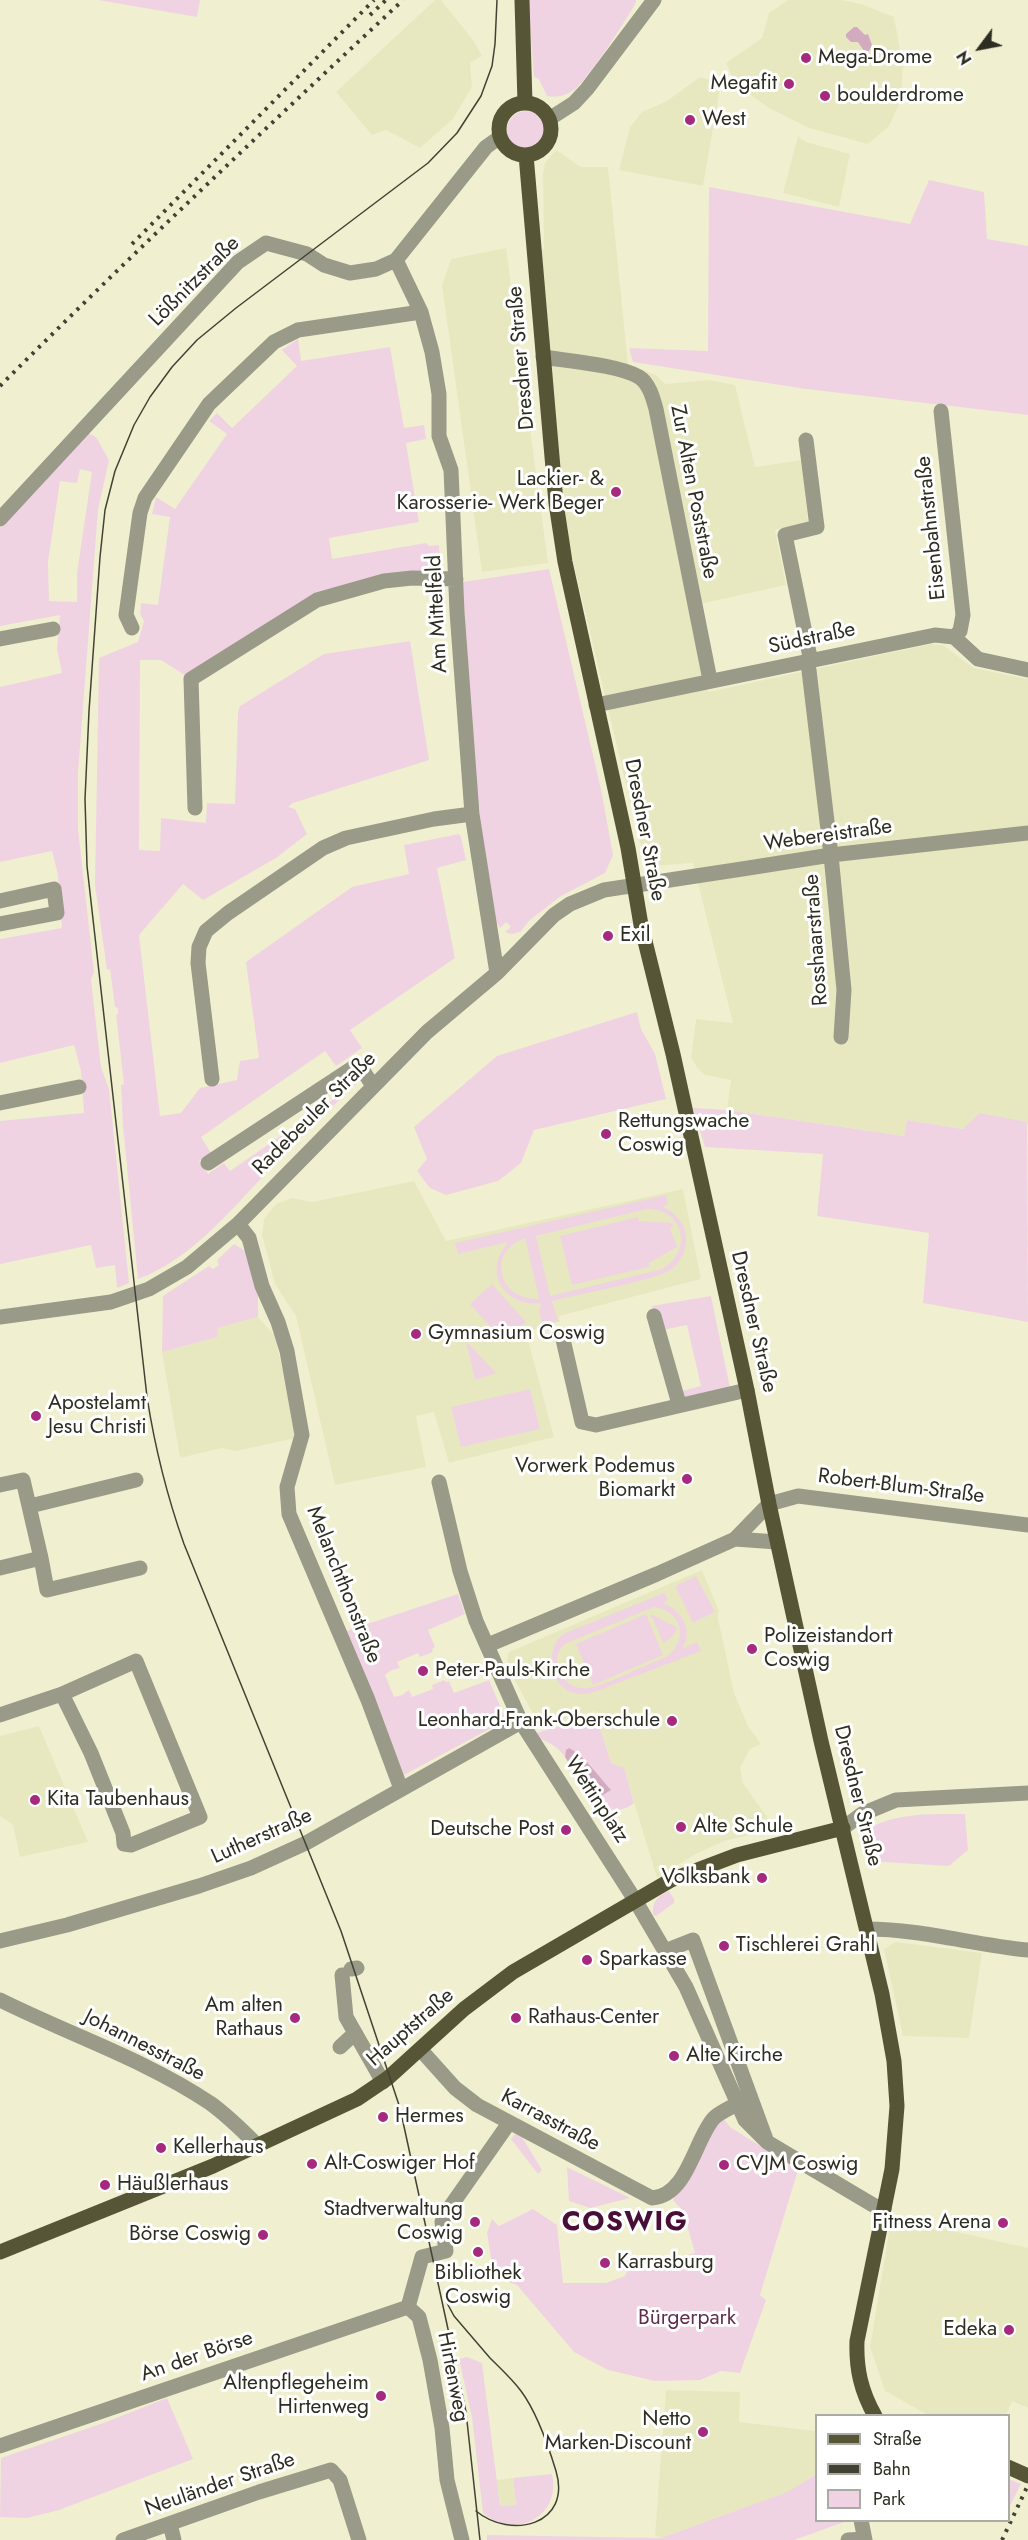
<!DOCTYPE html>
<meta charset="utf-8">
<style>
body{margin:0}
#map{position:relative;width:1028px;height:2540px;overflow:hidden;background:#f0f0d0;font-family:Jost,sans-serif}
canvas{display:block}
.legend{position:absolute;left:815px;top:2414px;width:195px;height:108px;box-sizing:border-box;background:#fff;border:2px solid #ababa6;margin:0;padding:8px 10px;list-style:none;font-size:18px;color:#2d2d21}
.legend li{display:flex;align-items:center;gap:12px;height:30px}
.legend b{width:30px;border:2px solid #ababa6}
.north{position:absolute;left:950px;top:18px;width:60px;height:60px;-webkit-text-stroke:4px #fff;paint-order:stroke;rotate:238deg;font-size:16px;font-weight:700;line-height:24px;text-align:center;color:#2d2d21}
.north::after{content:'';display:block;margin:auto;width:21px;height:27px;background:#2d2d21;clip-path:polygon(50% 0,100% 100%,50% 72%,0 100%)}
</style>
<div id="map">
<canvas width="1028" height="2540"></canvas>
<ul class="legend">
<li><b style="height:8px;background:#565637"></b>Straße</li>
<li><b style="height:8px;background:#424234"></b>Bahn</li>
<li><b style="height:16px;background:#efd3e2"></b>Park</li>
</ul>
<div class="north">N</div>
</div>
<script>
const ctx = document.querySelector('canvas').getContext('2d');
ctx.lineJoin = 'round';
function paint(path, color) { ctx.fillStyle = color; ctx.fill(path, 'evenodd'); }
function trace(path, color, width, dash) { ctx.strokeStyle = color; ctx.lineWidth = width; ctx.lineCap = dash ? 'butt' : 'round'; ctx.setLineDash(dash || []); ctx.stroke(path); }
function write(font, color, halo, rows, align = 'center') {
  ctx.font = font + ' Jost,sans-serif'; ctx.lineWidth = 6; ctx.setLineDash([]); ctx.textBaseline = 'middle'; ctx.strokeStyle = halo; ctx.fillStyle = color; for (const [text, x, y, turn = 0] of rows) {
    ctx.save(); ctx.translate(x, y); ctx.rotate((+turn || 0) * Math.PI / 180); ctx.textAlign = isNaN(turn) ? turn : align; if (halo) ctx.strokeText(text, 0, 0); ctx.fillText(text, 0, 0); ctx.restore();
  }
}
const built = new Path2D(`
 M 435,0 L 441,0 L 473,40 L 482,56 L 470,63 L 472,87 L 453,119 L 420,148 L 386,130 L 372,135 L 336,92 Z
 M 788,0 L 842,0 L 861,4 L 894,17 L 903,65 L 901,100 L 889,126 L 868,144 L 809,128 L 769,108 L 736,85 L 726,63 L 762,38 L 769,13 Z
 M 700,77 L 721,83 L 703,186 L 619,170 L 630,127 L 642,112 L 667,101 Z
 M 798,136 L 806,142 L 850,154 L 839,207 L 783,193 Z
 M 556,150 L 581,167 L 608,167 L 628,364 L 656,375 L 665,384 L 709,380 L 735,385 L 755,467 L 802,460 L 808,521 L 775,530 L 786,585 L 690,606 L 708,692 L 931,644 L 943,645 L 974,668 L 1028,679 L 1028,1125 L 1027,1122 L 963,1129 L 907,1120 L 904,1136 L 727,1110 L 731,1080 L 705,1075 L 699,1070 L 691,1058 L 696,1019 L 733,1023 L 693,863 L 655,866 L 643,852 L 639,839 L 573,561 L 563,508 L 537,250 L 544,249 L 543,174 L 545,163 Z
 M 506,248 L 548,563 L 482,572 L 442,285 L 451,259 Z
 M 414,1181 L 446,1241 L 683,1189 L 701,1279 L 559,1316 L 560,1322 L 537,1327 L 528,1340 L 554,1437 L 449,1463 L 434,1412 L 416,1416 L 426,1467 L 335,1485 L 296,1316 L 275,1284 L 262,1235 L 264,1219 L 276,1204 L 292,1198 L 312,1202 Z
 M 258,1317 L 274,1335 L 291,1401 L 296,1438 L 236,1451 L 222,1448 L 180,1458 L 162,1352 L 218,1337 L 216,1328 Z
 M 702,1570 L 719,1611 L 718,1618 L 734,1693 L 748,1726 L 761,1744 L 750,1749 L 740,1768 L 743,1783 L 779,1834 L 754,1834 L 724,1841 L 694,1855 L 657,1878 L 624,1769 L 611,1763 L 595,1711 L 540,1727 L 511,1673 L 507,1660 L 509,1652 Z
 M 39,1726 L 88,1842 L 20,1857 L 13,1825 L 0,1816 L 0,1736 Z
 M 896,1942 L 982,1953 L 969,2038 L 903,2036 L 884,1949 Z
 M 890,2217 L 1028,2248 L 1028,2408 L 1012,2401 L 1006,2415 L 928,2415 L 885,2391 L 870,2347 L 889,2232 Z
 M 666,2390 L 740,2392 L 739,2422 L 816,2431 L 816,2474 L 788,2492 L 661,2538 L 655,2535 Z
 M 513,2478 L 516,2505 L 500,2507 L 496,2480 Z`);
const green = new Path2D(`
 M 98,0 L 200,0 L 197,17 Z
 M 528,0 L 636,0 L 636,2 C 628,18 587,81 574,90 C 565,96 557,98 547,96 L 539,79 L 534,77 Z
 M507 130a19 19 0 1 1 38 0a19 19 0 1 1-38 0Z
 M 929,180 L 984,192 L 987,239 L 1028,246 L 1028,415 L 806,389 L 633,362 L 629,348 L 708,351 L 709,187 L 910,224 Z
 M 298,339 L 301,361 L 390,347 L 404,428 L 424,425 L 426,439 L 406,443 L 419,522 L 329,538 L 332,559 L 426,543 L 429,546 L 439,545 L 441,579 L 334,595 L 191,679 L 161,660 L 140,660 L 139,850 L 160,851 L 161,818 L 206,823 L 207,803 L 235,804 L 238,713 L 240,706 L 324,654 L 410,641 L 429,760 L 293,803 L 288,807 L 295,809 L 307,834 L 276,858 L 203,900 L 183,884 L 139,935 L 160,1116 L 181,1113 L 200,1088 L 237,1080 L 240,1061 L 259,1058 L 246,962 L 352,887 L 409,874 L 404,845 L 459,834 L 461,837 L 466,860 L 437,868 L 455,958 L 350,1030 L 362,1048 L 336,1066 L 325,1051 L 201,1137 L 211,1153 L 199,1161 L 208,1174 L 224,1163 L 230,1171 L 350,1088 L 345,1079 L 359,1071 L 363,1078 C 332,1106 303,1135 274,1165 C 233,1207 194,1258 138,1279 L 123,1126 L 121,1085 L 124,1084 L 116,1015 L 118,1014 L 118,1008 L 115,1007 L 110,969 L 107,970 L 95,885 L 99,658 L 138,642 L 144,621 L 140,614 L 141,603 L 158,605 L 170,517 L 152,514 L 156,497 L 175,509 L 227,434 L 209,421 L 217,413 L 232,428 L 297,366 L 282,350 Z
 M 88,433 L 96,437 L 109,460 L 98,510 L 78,773 L 78,829 L 94,972 L 91,980 L 101,1067 L 109,1089 L 129,1283 L 117,1288 L 115,1265 L 96,1268 L 91,1245 L 0,1264 L 0,1121 L 84,1113 L 81,1071 L 74,1045 L 0,1063 L 0,939 L 62,928 L 58,875 L 52,851 L 0,862 L 0,687 L 62,673 L 57,649 L 60,615 L 0,626 L 0,528 ZM 80,469 L 92,472 L 77,573 L 77,602 L 49,601 L 48,562 L 60,481 L 77,483 Z
 M 549,569 L 601,789 L 613,855 L 605,873 L 561,896 L 530,920 L 520,932 L 512,934 L 505,932 L 511,927 L 506,922 L 500,928 C 488,910 488,878 485,856 C 473,765 466,674 463,582 Z
 M 637,1012 L 641,1029 L 655,1054 L 666,1099 L 534,1130 L 521,1163 L 498,1181 L 446,1195 L 430,1188 L 417,1171 L 427,1159 L 414,1127 L 497,1056 Z
 M 693,1108 L 727,1110 L 904,1136 L 907,1120 L 963,1129 L 980,1113 L 1027,1122 L 1028,1322 L 923,1303 L 929,1233 L 817,1216 L 823,1154 L 705,1147 Z
 M 666,1195 L 668,1205 L 662,1206 C 675,1213 685,1222 686,1237 C 687,1249 681,1262 672,1269 C 658,1280 574,1295 552,1301 L 558,1321 L 542,1325 L 539,1309 L 541,1308 L 540,1303 C 517,1307 493,1289 497,1264 C 499,1255 503,1249 508,1242 L 458,1254 L 455,1243 ZM 647,1209 C 684,1209 694,1251 662,1269 L 550,1296 L 536,1236 ZM 525,1238 L 539,1298 L 538,1299 C 498,1299 486,1252 525,1238 Z
 M 638,1217 L 639,1221 L 673,1223 L 673,1227 L 670,1228 L 677,1247 L 649,1263 L 649,1267 L 572,1285 L 560,1236 Z
 M 234,1244 L 247,1252 L 258,1295 L 258,1317 L 217,1328 L 218,1337 L 162,1352 L 163,1296 L 209,1266 L 213,1269 L 219,1265 L 217,1260 Z
 M 492,1284 L 526,1322 L 504,1342 L 470,1304 Z
 M 711,1296 L 731,1393 L 679,1404 L 682,1391 L 701,1386 L 687,1325 L 658,1331 L 652,1306 Z
 M 466,1341 L 496,1373 L 475,1380 Z
 M 530,1389 L 540,1429 L 461,1447 L 451,1407 Z
 M 696,1576 L 715,1612 L 693,1623 L 675,1586 Z
 M 664,1593 L 668,1600 L 663,1603 C 682,1611 694,1630 682,1649 L 697,1642 L 701,1651 C 675,1661 649,1671 623,1681 C 611,1685 597,1693 584,1694 C 552,1696 541,1653 563,1634 ZM 654,1607 C 683,1611 689,1641 666,1657 C 647,1664 605,1686 587,1688 C 564,1691 546,1660 565,1644 Z
 M 458,1594 L 465,1614 L 428,1630 L 435,1647 L 432,1649 L 433,1652 L 420,1657 L 418,1653 L 397,1662 L 400,1668 L 392,1670 L 385,1675 L 394,1697 L 402,1695 L 409,1690 L 412,1697 L 433,1689 L 432,1685 L 444,1680 L 446,1682 L 449,1681 L 454,1693 L 489,1680 L 506,1720 L 404,1775 L 346,1631 Z
 M 646,1614 L 663,1655 L 593,1685 L 576,1644 Z
 M 651,1614 L 678,1628 L 671,1638 L 663,1643 L 653,1619 L 650,1617 Z
 M 596,1715 L 611,1763 L 624,1768 L 634,1803 C 621,1813 607,1813 598,1798 L 610,1790 C 597,1774 585,1758 566,1750 L 565,1757 C 555,1743 545,1741 530,1735 Z
 M 965,1814 L 968,1850 L 949,1866 L 867,1861 L 861,1833 C 891,1812 930,1814 965,1814 Z
 M 669,1891 L 674,1899 L 674,1903 L 656,1916 L 653,1915 C 652,1902 657,1896 669,1891 Z
 M 722,2117 L 730,2127 L 798,2170 L 760,2295 L 766,2300 L 740,2373 L 721,2371 L 700,2380 L 655,2381 L 608,2370 L 574,2352 L 517,2285 L 494,2277 L 487,2233 L 492,2219 L 499,2226 L 533,2209 L 557,2225 L 563,2283 L 606,2283 L 625,2276 L 630,2265 L 655,2258 L 656,2263 L 695,2253 L 683,2211 L 673,2200 L 684,2177 Z
 M 515,2134 L 522,2137 L 542,2170 L 538,2174 L 511,2139 Z
 M 567,2167 L 630,2198 L 590,2208 L 569,2201 Z
 M 467,2357 L 482,2363 L 500,2506 L 516,2505 L 513,2478 L 552,2474 C 562,2518 513,2540 483,2513 L 472,2417 L 459,2359 Z
 M 167,2398 L 193,2459 L 59,2510 L 27,2518 L 0,2517 L 1,2458 L 106,2422 Z
 M 815,2475 L 816,2520 L 847,2521 L 794,2540 L 487,2540 L 487,2535 L 661,2538 L 787,2492 Z
 M 1009,2479 L 1021,2484 L 1009,2508 L 1008,2479 Z`);
const water = new Path2D(`
 M 854,27 L 857,27 L 865,35 L 868,34 L 872,45 L 869,51 L 864,51 L 858,42 L 851,42 L 846,37 L 846,34 Z
 M 569,1748 C 586,1757 598,1776 611,1790 L 598,1798 L 591,1797 L 582,1784 L 579,1773 L 573,1770 L 565,1757 L 566,1750 Z`);
const minor = new Path2D(`
 M 549,119 L 574,103 L 587,89 L 654,0
 M 396,260 L 421,312 L 432,352 L 439,394 L 439,436 L 451,470 L 457,612 L 472,814 L 497,973
 M 543,357 C 568,361 619,365 639,377 C 649,383 653,398 656,409 L 710,680
 M 941,411 L 963,615 L 960,631 L 954,637
 M 806,440 L 817,527 L 785,535 L 811,662
 M 0,519 L 238,262 L 266,243 L 307,254 L 324,265 L 350,273 L 376,269 L 396,260 L 486,147 L 500,137
 M 132,628 L 126,615 L 140,513 L 145,498 L 209,404 L 274,342 L 298,330 L 421,312
 M 0,639 L 53,629
 M 808,662 L 831,855 L 844,990 L 841,1037
 M 596,705 L 935,635 L 954,637 L 978,659 L 1028,670
 M 195,808 L 191,679 L 317,600 L 384,581 L 412,578 L 456,579
 M 0,901 L 54,889 L 57,913 L 0,924
 M 212,1079 L 198,963 L 199,947 L 206,931 L 228,913 L 323,848 L 346,838 L 434,819 L 472,814
 M 0,1103 L 79,1087
 M 208,1163 L 354,1067 L 360,1066 L 373,1086
 M 238,1224 L 249,1238 L 262,1286 L 278,1322 L 287,1351 L 302,1435 L 287,1487 L 289,1514 L 368,1700 L 401,1789
 M 654,1316 L 679,1404
 M 0,1317 L 111,1302 L 149,1289 L 187,1267 L 238,1224 L 427,1032 L 497,973 L 554,915 L 570,904 L 604,890 L 742,869 L 831,855 L 1028,833
 M 562,1335 L 582,1422 L 596,1425 L 747,1390
 M 439,1482 L 460,1571 L 476,1621 L 521,1722 L 635,1900 L 686,1987 L 745,2120 L 767,2142 L 873,2205 L 884,2209
 M 0,1485 L 23,1480 L 41,1558 L 0,1568
 M 30,1506 L 136,1480
 M 777,1542 L 735,1539 L 769,1504 L 798,1496 L 1028,1525
 M 41,1558 L 47,1590 L 140,1568
 M 488,1645 L 657,1574 L 735,1539
 M 0,1715 L 62,1694 L 136,1661 L 200,1817 L 131,1845 L 124,1844 L 123,1833 L 91,1753 L 62,1694
 M 843,1828 L 862,1814 L 896,1800 L 1028,1793
 M 867,1929 C 920,1929 975,1945 1028,1950
 M 0,1941 L 67,1925 L 199,1886 L 251,1868 L 306,1843 L 521,1722
 M 665,1951 L 693,1940 L 767,2142
 M 351,1969 L 357,1968
 M 342,1975 L 346,2017 L 383,2082
 M 0,2000 C 70,2035 144,2059 210,2103 C 227,2115 243,2131 258,2146
 M 340,2047 L 354,2034
 M 420,2049 L 455,2088 L 477,2105 L 652,2198 C 687,2196 694,2142 713,2119 C 718,2113 730,2108 737,2104
 M 408,2307 L 419,2317 L 430,2360 L 442,2428 L 447,2480 L 462,2540
 M 408,2307 L 422,2257 L 446,2251 L 442,2222 L 448,2210 L 509,2123
 M 0,2446 L 408,2307
 M 861,2520 L 865,2540
 M 170,2524 L 174,2540
 M 123,2540 L 259,2492 L 331,2470 L 340,2480 L 359,2540
 M 848,2540 L 864,2539`);
const major = new Path2D(`
 M 522,0 L 525,103
 M499 129a26 26 0 1 1 52 0a26 26 0 1 1-52 0Z
 M 526,155 L 556,503 L 565,562 L 628,848 L 641,925 L 673,1054 L 747,1390 L 769,1504 L 821,1741 L 882,1994 L 894,2061 L 897,2106 L 892,2169 L 857,2341 C 856,2369 861,2391 875,2416
 M 0,2252 L 213,2166 L 357,2099 L 388,2078 L 464,2009 L 513,1972 L 671,1880 L 737,1855 L 843,1828
 M 1008,2467 L 1028,2476`);
const tram = new Path2D(`
 M 447,2303 L 454,2316 C 466,2330 478,2344 490,2358 C 501,2369 512,2379 521,2391 C 536,2411 549,2448 556,2471 C 572,2525 511,2540 476,2511
 M 480,2540 L 466,2412 L 400,2108 L 341,1931 L 184,1544 C 167,1496 155,1448 147,1397 L 87,866 L 85,799 L 89,711 L 100,557 L 105,510 L 115,471 L 134,425 L 150,397 L 172,367 L 197,340 L 236,308 L 428,163 L 457,133 L 481,96 L 492,66 L 495,44 L 497,0`);
const rail = new Path2D(`
 M 370,15 L 386,0
 M 132,244 L 374,0
 M 0,386 C 132,254 267,127 403,0
 M 1002,2540 L 1028,2485`);
const markers = [
 [806,58,6,"#a52a7e"],
 [789,84,6,"#a52a7e"],
 [825,96,6,"#a52a7e"],
 [690,120,6,"#a52a7e"],
 [616,492,6,"#a52a7e"],
 [608,936,6,"#a52a7e"],
 [606,1134,6,"#a52a7e"],
 [416,1334,6,"#a52a7e"],
 [36,1416,6,"#a52a7e"],
 [687,1479,6,"#a52a7e"],
 [752,1649,6,"#a52a7e"],
 [423,1671,6,"#a52a7e"],
 [672,1721,6,"#a52a7e"],
 [35,1800,6,"#a52a7e"],
 [681,1827,6,"#a52a7e"],
 [566,1830,6,"#a52a7e"],
 [762,1878,6,"#a52a7e"],
 [724,1946,6,"#a52a7e"],
 [587,1960,6,"#a52a7e"],
 [295,2018,6,"#a52a7e"],
 [516,2018,6,"#a52a7e"],
 [674,2056,6,"#a52a7e"],
 [383,2117,6,"#a52a7e"],
 [161,2148,6,"#a52a7e"],
 [312,2164,6,"#a52a7e"],
 [724,2165,6,"#a52a7e"],
 [105,2185,6,"#a52a7e"],
 [475,2222,6,"#a52a7e"],
 [1003,2223,6,"#a52a7e"],
 [263,2235,6,"#a52a7e"],
 [478,2252,6,"#a52a7e"],
 [605,2263,6,"#a52a7e"],
 [1009,2330,6,"#a52a7e"],
 [381,2396,6,"#a52a7e"],
 [703,2432,6,"#a52a7e"]
];
const poiNames = [
 ["Mega-Drome",818,58],
 ["Megafit",777,84,"right"],
 ["boulderdrome",837,96],
 ["West",702,120],
 ["Lackier- &",604,480,"right"],
 ["Karosserie- Werk Beger",604,504,"right"],
 ["Exil",620,936],
 ["Rettungswache",618,1122],
 ["Coswig",618,1146],
 ["Gymnasium Coswig",428,1334],
 ["Apostelamt",48,1404],
 ["Jesu Christi",48,1428],
 ["Vorwerk Podemus",675,1467,"right"],
 ["Biomarkt",675,1491,"right"],
 ["Polizeistandort",764,1637],
 ["Coswig",764,1661],
 ["Peter-Pauls-Kirche",435,1671],
 ["Leonhard-Frank-Oberschule",660,1721,"right"],
 ["Kita Taubenhaus",47,1800],
 ["Alte Schule",693,1827],
 ["Deutsche Post",554,1830,"right"],
 ["Volksbank",750,1878,"right"],
 ["Tischlerei Grahl",736,1946],
 ["Sparkasse",599,1960],
 ["Am alten",283,2006,"right"],
 ["Rathaus",283,2030,"right"],
 ["Rathaus-Center",528,2018],
 ["Alte Kirche",686,2056],
 ["Hermes",395,2117],
 ["Kellerhaus",173,2148],
 ["Alt-Coswiger Hof",324,2164],
 ["CVJM Coswig",736,2165],
 ["Häußlerhaus",117,2185],
 ["Stadtverwaltung",463,2210,"right"],
 ["Coswig",463,2234,"right"],
 ["Fitness Arena",991,2223,"right"],
 ["Börse Coswig",251,2235,"right"],
 ["Karrasburg",617,2263],
 ["Bibliothek",478,2274,"center"],
 ["Coswig",478,2298,"center"],
 ["Edeka",997,2330,"right"],
 ["Altenpflegeheim",369,2384,"right"],
 ["Hirtenweg",369,2408,"right"],
 ["Netto",691,2420,"right"],
 ["Marken-Discount",691,2444,"right"]
];
const streetNames = [
 ["Lößnitzstraße",195,282,-45],
 ["Dresdner Straße",522,358,-95],
 ["Zur Alten Poststraße",693,492,79],
 ["Eisenbahnstraße",932,528,-96],
 ["Am Mittelfeld",438,614,-93],
 ["Südstraße",812,639,-12],
 ["Dresdner Straße",644,830,79],
 ["Webereistraße",828,836,-8],
 ["Rosshaarstraße",817,940,-94],
 ["Radebeuler Straße",315,1114,-45],
 ["Dresdner Straße",753,1322,77],
 ["Robert-Blum-Straße",901,1487,7],
 ["Melanchthonstraße",343,1585,68],
 ["Dresdner Straße",857,1796,76],
 ["Wettinplatz",596,1800,57],
 ["Lutherstraße",262,1837,-24],
 ["Hauptstraße",411,2028,-41],
 ["Johannesstraße",144,2046,27],
 ["Karrasstraße",550,2121,28],
 ["An der Börse",197,2357,-19],
 ["Hirtenweg",452,2377,79],
 ["Neuländer Straße",220,2485,-19]
];
const parkNames = [
 ["Bürgerpark",687,2319]
];
const districtNames = [
 ["COSWIG",625,2223]
];
paint(built, '#e8e8c0');
paint(green, '#efd3e2');
paint(water, '#d3abc1');
trace(minor, '#9a9a89', 15);
trace(major, '#565637', 15);
trace(tram, '#424234', 1.5);
trace(rail, '#424234', 4, [3, 6]);
for (const [x, y, r, color] of markers) { const dot = new Path2D(); dot.arc(x, y, r, 0, 2 * Math.PI); ctx.fillStyle = color; ctx.fill(dot); trace(dot, '#fff', 2); }
write('21px', '#2d2d21', '#fff', poiNames, 'left');
write('21px', '#2d2d21', '#fff', streetNames);
write('21px', '#602e4d', '#fff', parkNames);
ctx.letterSpacing = '1.5px';
write('bold 27px', '#490e36', '#fff', districtNames);
ctx.letterSpacing = '0px';
</script>
